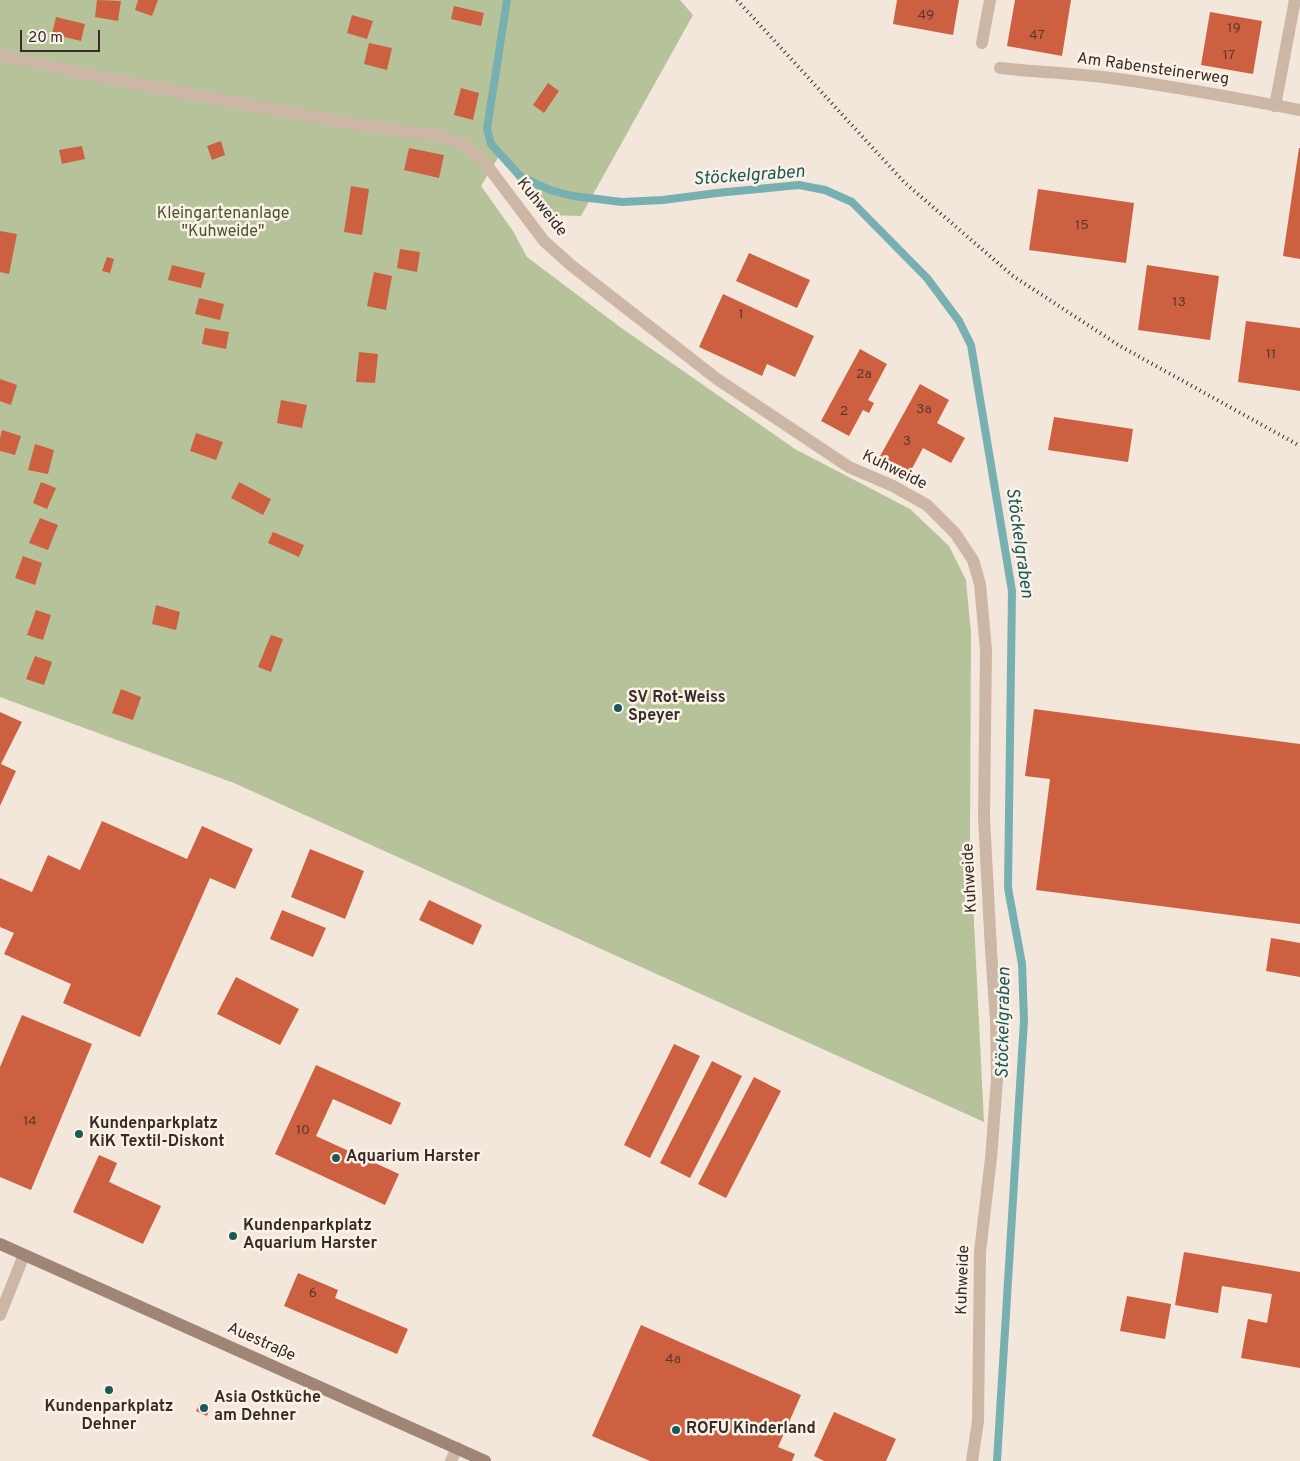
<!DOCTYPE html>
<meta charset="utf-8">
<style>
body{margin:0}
#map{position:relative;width:1300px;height:1461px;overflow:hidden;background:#f3e7db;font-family:Overpass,sans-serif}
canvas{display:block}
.scale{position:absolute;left:20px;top:30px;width:80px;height:22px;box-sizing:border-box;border:2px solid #372c27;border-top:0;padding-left:6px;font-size:15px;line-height:18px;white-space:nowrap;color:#372c27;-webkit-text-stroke:4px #faf1e7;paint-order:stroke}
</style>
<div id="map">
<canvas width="1300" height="1461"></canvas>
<div class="scale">20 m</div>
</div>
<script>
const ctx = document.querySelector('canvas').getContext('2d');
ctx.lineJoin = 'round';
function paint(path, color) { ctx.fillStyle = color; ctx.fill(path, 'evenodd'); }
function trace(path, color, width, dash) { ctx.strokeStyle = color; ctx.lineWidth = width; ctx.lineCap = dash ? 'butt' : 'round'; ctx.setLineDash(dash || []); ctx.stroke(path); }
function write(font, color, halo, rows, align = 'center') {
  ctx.font = font + ' Overpass,sans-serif'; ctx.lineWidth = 5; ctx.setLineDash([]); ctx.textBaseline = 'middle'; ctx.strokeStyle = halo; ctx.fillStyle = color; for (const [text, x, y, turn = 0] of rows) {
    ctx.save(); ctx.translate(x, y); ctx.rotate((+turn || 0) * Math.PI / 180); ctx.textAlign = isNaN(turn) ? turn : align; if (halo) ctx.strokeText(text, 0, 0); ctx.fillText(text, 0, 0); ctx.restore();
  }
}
const green = new Path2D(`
 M 0,0 L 680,0 L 693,15 L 581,216 L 544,215 L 499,156 L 481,186 L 513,231 L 527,257 L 620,327 L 795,449 L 910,509 L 949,546 L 966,580 L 971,633 L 970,842 L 984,1122 L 234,783 L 0,697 Z`);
const stream = new Path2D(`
 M 507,0 L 487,129 L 491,144 L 520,176 L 550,190 L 573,196 L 622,202 L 663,200 L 717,193 L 799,185 L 825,190 L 852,202 L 927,278 L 959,321 L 971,345 L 1012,591 L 1008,888 L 1022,964 L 1024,1020 L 997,1461`);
const building = new Path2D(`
 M 97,0 L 121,1 L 118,21 L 95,17 Z
 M 138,0 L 158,0 L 152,16 L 135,10 Z
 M 897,0 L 959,0 L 953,35 L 893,24 Z
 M 1015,0 L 1071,0 L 1062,56 L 1007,46 Z
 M 454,6 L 484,13 L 481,26 L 451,19 Z
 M 1210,12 L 1262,21 L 1253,74 L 1201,65 Z
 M 352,15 L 373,21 L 367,39 L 347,33 Z
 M 56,17 L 85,24 L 81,41 L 52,34 Z
 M 369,43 L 392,48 L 387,70 L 364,64 Z
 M 548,83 L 559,91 L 544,113 L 533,105 Z
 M 461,88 L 479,93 L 473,120 L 454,115 Z
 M 221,141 L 225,155 L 212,160 L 207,146 Z
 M 82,146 L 85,159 L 62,164 L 59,150 Z
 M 409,148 L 444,155 L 439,178 L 404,170 Z
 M 1299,148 L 1300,148 L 1300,259 L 1283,256 Z
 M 351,186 L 369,189 L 362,235 L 344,232 Z
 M 1038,189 L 1134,203 L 1126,263 L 1029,250 Z
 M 0,231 L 17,234 L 9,274 L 0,272 Z
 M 400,249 L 420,252 L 417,272 L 397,268 Z
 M 749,253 L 810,280 L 797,308 L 736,281 Z
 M 107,257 L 114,259 L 110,273 L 102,271 Z
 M 172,265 L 205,273 L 201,288 L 168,280 Z
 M 1147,265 L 1219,276 L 1210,340 L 1138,330 Z
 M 374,272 L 392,276 L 386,310 L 367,306 Z
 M 723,294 L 814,336 L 795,377 L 767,364 L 762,376 L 699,347 Z
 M 199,298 L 224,304 L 220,320 L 195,314 Z
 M 1246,321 L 1300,328 L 1300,391 L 1238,382 Z
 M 205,328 L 229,332 L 226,349 L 202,344 Z
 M 860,349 L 887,364 L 868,400 L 874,403 L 869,413 L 863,410 L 849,436 L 821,421 Z
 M 359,352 L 378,354 L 375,383 L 356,382 Z
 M 0,379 L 17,385 L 11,405 L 0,401 Z
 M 920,384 L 949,400 L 937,423 L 965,438 L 951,463 L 923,448 L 909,474 L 879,458 Z
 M 281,400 L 307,405 L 302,428 L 277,423 Z
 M 1054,417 L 1133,429 L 1128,462 L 1048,450 Z
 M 2,430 L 21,436 L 15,455 L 0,451 L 0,438 Z
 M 196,433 L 223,442 L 216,460 L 190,451 Z
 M 35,444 L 54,450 L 48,474 L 28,470 Z
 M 41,482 L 56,488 L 47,509 L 33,503 Z
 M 239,482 L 271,499 L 263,515 L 231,498 Z
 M 40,518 L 58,525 L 48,550 L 29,543 Z
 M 273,532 L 304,545 L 299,557 L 268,543 Z
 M 23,556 L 42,563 L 35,585 L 15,578 Z
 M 156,605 L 180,612 L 176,630 L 152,624 Z
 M 36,610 L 51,615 L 43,640 L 27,635 Z
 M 271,635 L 283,639 L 271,672 L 258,667 Z
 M 35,656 L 52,662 L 44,685 L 26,679 Z
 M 121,689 L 141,697 L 133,720 L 112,713 Z
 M 1034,709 L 1300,744 L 1300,924 L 1036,890 L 1050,779 L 1025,776 Z
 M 0,712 L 22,722 L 1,764 L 16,771 L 0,806 Z
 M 102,821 L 187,859 L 202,826 L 253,849 L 235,889 L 210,878 L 140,1037 L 63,1003 L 71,984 L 4,954 L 14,933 L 0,927 L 0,878 L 32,892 L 48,855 L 80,870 Z
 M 310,849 L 364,871 L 345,919 L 291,897 Z
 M 429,900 L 482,925 L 473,945 L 419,920 Z
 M 282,910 L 326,928 L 313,957 L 270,939 Z
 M 1271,938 L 1300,943 L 1300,977 L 1266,971 Z
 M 236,977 L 299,1009 L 280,1045 L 217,1014 Z
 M 22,1015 L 92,1044 L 31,1190 L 0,1177 L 0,1067 Z
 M 674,1044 L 700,1056 L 650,1158 L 624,1145 Z
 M 712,1061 L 742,1076 L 690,1178 L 660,1163 Z
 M 316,1065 L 401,1103 L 391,1125 L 333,1099 L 316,1136 L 399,1174 L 385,1205 L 275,1154 Z
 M 754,1077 L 781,1091 L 726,1198 L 698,1184 Z
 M 99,1155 L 117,1163 L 109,1182 L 161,1206 L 143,1244 L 73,1212 Z
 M 1184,1252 L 1300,1272 L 1300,1368 L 1241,1358 L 1248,1319 L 1267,1323 L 1272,1294 L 1222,1286 L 1218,1313 L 1175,1305 Z
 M 298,1273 L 338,1290 L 335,1298 L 408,1329 L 397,1354 L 284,1306 Z
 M 1127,1296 L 1171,1304 L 1165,1339 L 1120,1331 Z
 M 641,1325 L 801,1395 L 778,1447 L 795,1454 L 792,1461 L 650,1461 L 592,1436 Z
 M 200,1403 L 210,1407 L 207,1416 L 196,1411 Z
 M 834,1412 L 896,1439 L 886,1461 L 824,1461 L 814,1456 Z`);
const lane = new Path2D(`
 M 0,55 L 87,74 L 232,102 L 367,126 L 440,136 L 464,144 L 486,164 L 544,241 L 572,266 L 717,379 L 849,467 L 893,486 L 927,505 L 955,533 L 973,560 L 980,584 L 986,650 L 984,818 L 991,950 L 996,1021 L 997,1080 L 991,1158 L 980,1252 L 978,1421 L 972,1461
 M 1000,68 C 1034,72 1069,73 1103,77 C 1169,85 1235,98 1300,110`);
const street = new Path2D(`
 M 982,43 L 990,0
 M 1275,106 L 1295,0
 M 0,1315 L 24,1255
 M 451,1461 L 457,1448`);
const secondary = new Path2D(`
 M 0,1244 L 485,1461`);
const rail = new Path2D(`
 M 737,0 L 904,182 L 1013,276 L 1120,346 L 1300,446`);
const markers = [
 [618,708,5,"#1b585b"],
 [79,1134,5,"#1b585b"],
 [336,1158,5,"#1b585b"],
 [233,1236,5,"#1b585b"],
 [109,1390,5,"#1b585b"],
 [204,1408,5,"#1b585b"],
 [676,1430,5,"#1b585b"]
];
const numberNames = [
 ["49",926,16],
 ["19",1234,29],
 ["47",1037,36],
 ["17",1229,56],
 ["15",1082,226],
 ["13",1179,303],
 ["1",741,315],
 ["11",1271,355],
 ["2a",864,375],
 ["3a",924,410],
 ["2",844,412],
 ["3",907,442],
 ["14",30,1122],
 ["10",303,1131],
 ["6",313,1294],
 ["4a",673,1360]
];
const streetNames = [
 ["Am Rabensteinerweg",1153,70,8],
 ["Kuhweide",541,208,51],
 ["Kuhweide",894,471,26],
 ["Kuhweide",971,878,-93],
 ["Kuhweide",964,1280,-88],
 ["Auestraße",261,1343,24]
];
const parkNames = [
 ["Kleingartenanlage",223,215],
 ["\"Kuhweide\"",223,233]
];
const poiNames = [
 ["SV Rot-Weiss",628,699],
 ["Speyer",628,717],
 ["Kundenparkplatz",89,1125],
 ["KiK Textil-Diskont",89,1143],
 ["Aquarium Harster",346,1158],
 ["Kundenparkplatz",243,1227],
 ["Aquarium Harster",243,1245],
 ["Asia Ostküche",214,1399],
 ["am Dehner",214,1417],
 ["Kundenparkplatz",109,1408,"center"],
 ["Dehner",109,1426,"center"],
 ["ROFU Kinderland",686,1430]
];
const waterNames = [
 ["Stöckelgraben",749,177,-4],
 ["Stöckelgraben",1018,543,82],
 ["Stöckelgraben",1005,1023,-89]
];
paint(green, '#b6c39a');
trace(stream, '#78b0b2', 8);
paint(building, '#cc6040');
trace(lane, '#ccb7a6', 12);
trace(street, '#ccb7a6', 12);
trace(secondary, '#a08577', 12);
trace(rail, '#372c27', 4, [1, 4]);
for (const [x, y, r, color] of markers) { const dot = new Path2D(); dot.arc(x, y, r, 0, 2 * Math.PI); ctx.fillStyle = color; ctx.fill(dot); trace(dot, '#faf1e7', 2); }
write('14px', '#5c392d', null, numberNames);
write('16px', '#372c27', '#faf1e7', streetNames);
write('16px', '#47572a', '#faf1e7', parkNames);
write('bold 16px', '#372c27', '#faf1e7', poiNames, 'left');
write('italic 18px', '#1b585b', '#faf1e7', waterNames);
</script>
